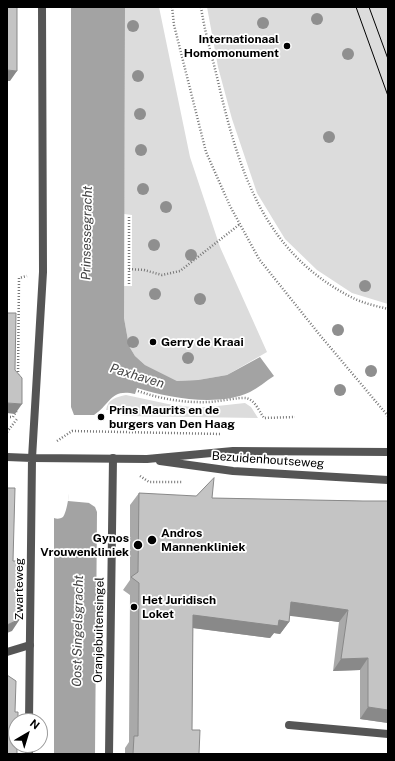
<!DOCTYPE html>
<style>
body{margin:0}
#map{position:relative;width:395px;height:761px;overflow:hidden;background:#fff;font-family:"Public Sans",sans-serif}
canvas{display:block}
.frame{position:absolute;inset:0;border:8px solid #000;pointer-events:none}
.north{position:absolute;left:8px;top:713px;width:40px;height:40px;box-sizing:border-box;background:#fff;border:1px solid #999;border-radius:50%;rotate:38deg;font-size:11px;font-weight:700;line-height:16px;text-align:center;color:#000}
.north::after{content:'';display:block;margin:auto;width:14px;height:18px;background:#000;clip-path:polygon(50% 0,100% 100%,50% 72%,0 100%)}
</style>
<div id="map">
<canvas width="395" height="761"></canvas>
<div class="frame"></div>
<div class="north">N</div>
</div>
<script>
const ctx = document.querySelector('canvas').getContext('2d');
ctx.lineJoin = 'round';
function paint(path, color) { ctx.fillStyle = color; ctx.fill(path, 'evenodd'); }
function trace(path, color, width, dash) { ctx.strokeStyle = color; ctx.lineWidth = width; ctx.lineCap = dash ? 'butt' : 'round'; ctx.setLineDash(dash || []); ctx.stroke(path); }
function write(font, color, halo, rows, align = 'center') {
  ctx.font = font + ' "Public Sans",sans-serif'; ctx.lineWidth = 3.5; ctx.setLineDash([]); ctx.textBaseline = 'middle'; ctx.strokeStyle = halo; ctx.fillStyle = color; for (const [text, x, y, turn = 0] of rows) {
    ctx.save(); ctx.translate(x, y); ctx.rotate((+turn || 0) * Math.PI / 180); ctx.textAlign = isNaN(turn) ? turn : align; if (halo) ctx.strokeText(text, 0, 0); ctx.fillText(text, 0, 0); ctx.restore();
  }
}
const green = new Path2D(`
 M 125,7 L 159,7 L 190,157 L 220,247 L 267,352 L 227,375 L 198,380 L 177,381 L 145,365 L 135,356 L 129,346 L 124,318 L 124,286 L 132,286 L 132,215 L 124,214 Z
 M 207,7 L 388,7 L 388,304 L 352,293 L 317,270 L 285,239 L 257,193 L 232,119 L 218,67 Z
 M 126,395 L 168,404 L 191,407 L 208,407 L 245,403 L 251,407 L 258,418 L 123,416 L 118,413 L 118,410 L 106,410 C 108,399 116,397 126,395 Z`);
const water = new Path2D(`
 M 71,7 L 125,7 L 124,318 L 129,346 L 135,356 L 145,365 L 177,381 L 198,380 L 227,375 L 260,357 L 274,376 C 266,381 258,388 250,392 C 218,407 169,398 137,388 L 135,394 C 110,388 110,405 94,415 L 89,503 L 95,507 L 97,512 L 95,754 L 54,754 L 54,518 C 57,519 60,519 63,517 C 72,507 73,433 74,415 L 71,407 Z`);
const pier = new Path2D(`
 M 73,415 L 95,415 L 90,503 L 68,501 Z`);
const path = new Path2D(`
 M 172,7 L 174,25 L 206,152 L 230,206 L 259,259 L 319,334 L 388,416
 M 201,7 C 205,35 214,62 220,90 C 241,177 266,253 351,297 C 362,303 376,306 388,309
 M 129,217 L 129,284
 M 129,269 L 144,270 L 162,275 L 180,271 L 240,224
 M 18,375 L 19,278 L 27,276
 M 138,391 C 161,399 184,403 208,402 C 217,402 239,397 246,398 C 255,400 259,411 264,418 L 295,417
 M 7,417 L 13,417 L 17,410
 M 7,432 L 17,419
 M 57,441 L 72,431 L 221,434
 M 140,476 L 149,482 L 183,482`);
const service = new Path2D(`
 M 289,725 L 388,734`);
const pedestrian = new Path2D(`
 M 7,652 L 30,645`);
const minor = new Path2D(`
 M 7,457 L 32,458 L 29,721
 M 29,754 L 29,745
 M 109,754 L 113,458`);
const tertiary = new Path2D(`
 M 42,7 L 43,272 L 32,458 L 147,459 L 233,451 L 388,452
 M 160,461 L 233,471 L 388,480`);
const tram = new Path2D(`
 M 356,7 L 388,96
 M 369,7 L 388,59`);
const trees = [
 [317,19],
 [263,23],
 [133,26],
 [348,54],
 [138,76],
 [140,114],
 [329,137],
 [141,150],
 [143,189],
 [166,207],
 [154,245],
 [191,255],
 [365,286],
 [155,294],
 [200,299],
 [338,330],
 [133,342],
 [188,358],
 [371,371],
 [340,390]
];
const wall = new Path2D(`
 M 139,493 L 212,498 L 363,501 L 388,501 L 388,723 L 360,719 L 360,670 L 333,671 L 339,622 L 290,615 L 289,622 L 280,634 L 274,633 L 270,638 L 193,628 L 192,730 L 199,754 L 125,754 L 125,748 L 129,742 L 130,595 L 123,590 L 130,580 L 130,505 Z`);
const shadedWall = new Path2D(`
 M 7,70 L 17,71 L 10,81 L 7,81 Z
 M 7,403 L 22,404 L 15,414 L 7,413 Z
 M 291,602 L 348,610 L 339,622 L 283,615 Z
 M 193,615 L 279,620 L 289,622 L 280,634 L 274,633 L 270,638 L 185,627 Z
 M 20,619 L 12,631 L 7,633 L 7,625 Z
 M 368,658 L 360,670 L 333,671 L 341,659 Z
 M 368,707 L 388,710 L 388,723 L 360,719 Z`);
const building = new Path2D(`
 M 7,7 L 17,7 L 17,71 L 7,70 Z
 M 7,313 L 16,313 L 15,370 L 22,378 L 22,404 L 7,403 Z
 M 214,478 L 212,498 L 363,501 L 388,501 L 388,710 L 368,707 L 368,658 L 341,659 L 348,610 L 291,602 L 289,622 L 279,620 L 278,626 L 193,615 L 192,730 L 200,730 L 199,754 L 133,754 L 134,736 L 138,736 L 139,583 L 131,577 L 138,572 L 139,493 L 196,496 Z
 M 7,488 L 15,488 L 13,561 L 20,561 L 20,619 L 7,625 Z
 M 7,675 L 16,681 L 15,712 L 18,712 L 18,721 L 16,721 L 16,745 L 17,745 L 17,754 L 7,754 Z`);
const markers = [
 [287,46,4,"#000"],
 [153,342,4,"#000"],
 [101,417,4,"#000"],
 [152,540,5,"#000"],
 [138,545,5,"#000"],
 [134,607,4,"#000"]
];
const poiNames = [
 ["Internationaal",279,39,"right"],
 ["Homomonument",279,53,"right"],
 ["Gerry de Kraai",161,342],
 ["Prins Maurits en de",109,410],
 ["burgers van Den Haag",109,424],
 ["Andros",161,533],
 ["Mannenkliniek",161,547],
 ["Gynos",129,538,"right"],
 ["Vrouwenkliniek",129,552,"right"],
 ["Het Juridisch",142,600],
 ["Loket",142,614]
];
const streetNames = [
 ["Bezuidenhoutseweg",268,460,4],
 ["Zwarteweg",19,589,-90],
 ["Oranjebuitensingel",99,630,-89]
];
const waterNames = [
 ["Prinsessegracht",87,233,-89],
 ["Paxhaven",137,376,17],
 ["Oost Singelsgracht",78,631,-89]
];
paint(green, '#dcdcdc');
paint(water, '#a3a3a3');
paint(pier, '#fff');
trace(path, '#777', 2.5, [1, 2]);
trace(service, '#555', 8);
trace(pedestrian, '#555', 8);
trace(minor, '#555', 8);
trace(tertiary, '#555', 8);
trace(tram, '#000', 1);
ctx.fillStyle = '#8f8f8f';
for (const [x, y] of trees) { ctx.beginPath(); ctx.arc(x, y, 6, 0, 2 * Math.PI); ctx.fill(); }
paint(wall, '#a9a9a9');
paint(shadedWall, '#898989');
paint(building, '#c4c4c4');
trace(building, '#898989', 1);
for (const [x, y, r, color] of markers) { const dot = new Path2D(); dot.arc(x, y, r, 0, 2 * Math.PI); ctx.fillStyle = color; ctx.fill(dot); trace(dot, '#fff', 1.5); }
write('bold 12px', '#000', '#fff', poiNames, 'left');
write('12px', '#000', '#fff', streetNames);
write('italic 13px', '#444', '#fff', waterNames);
</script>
